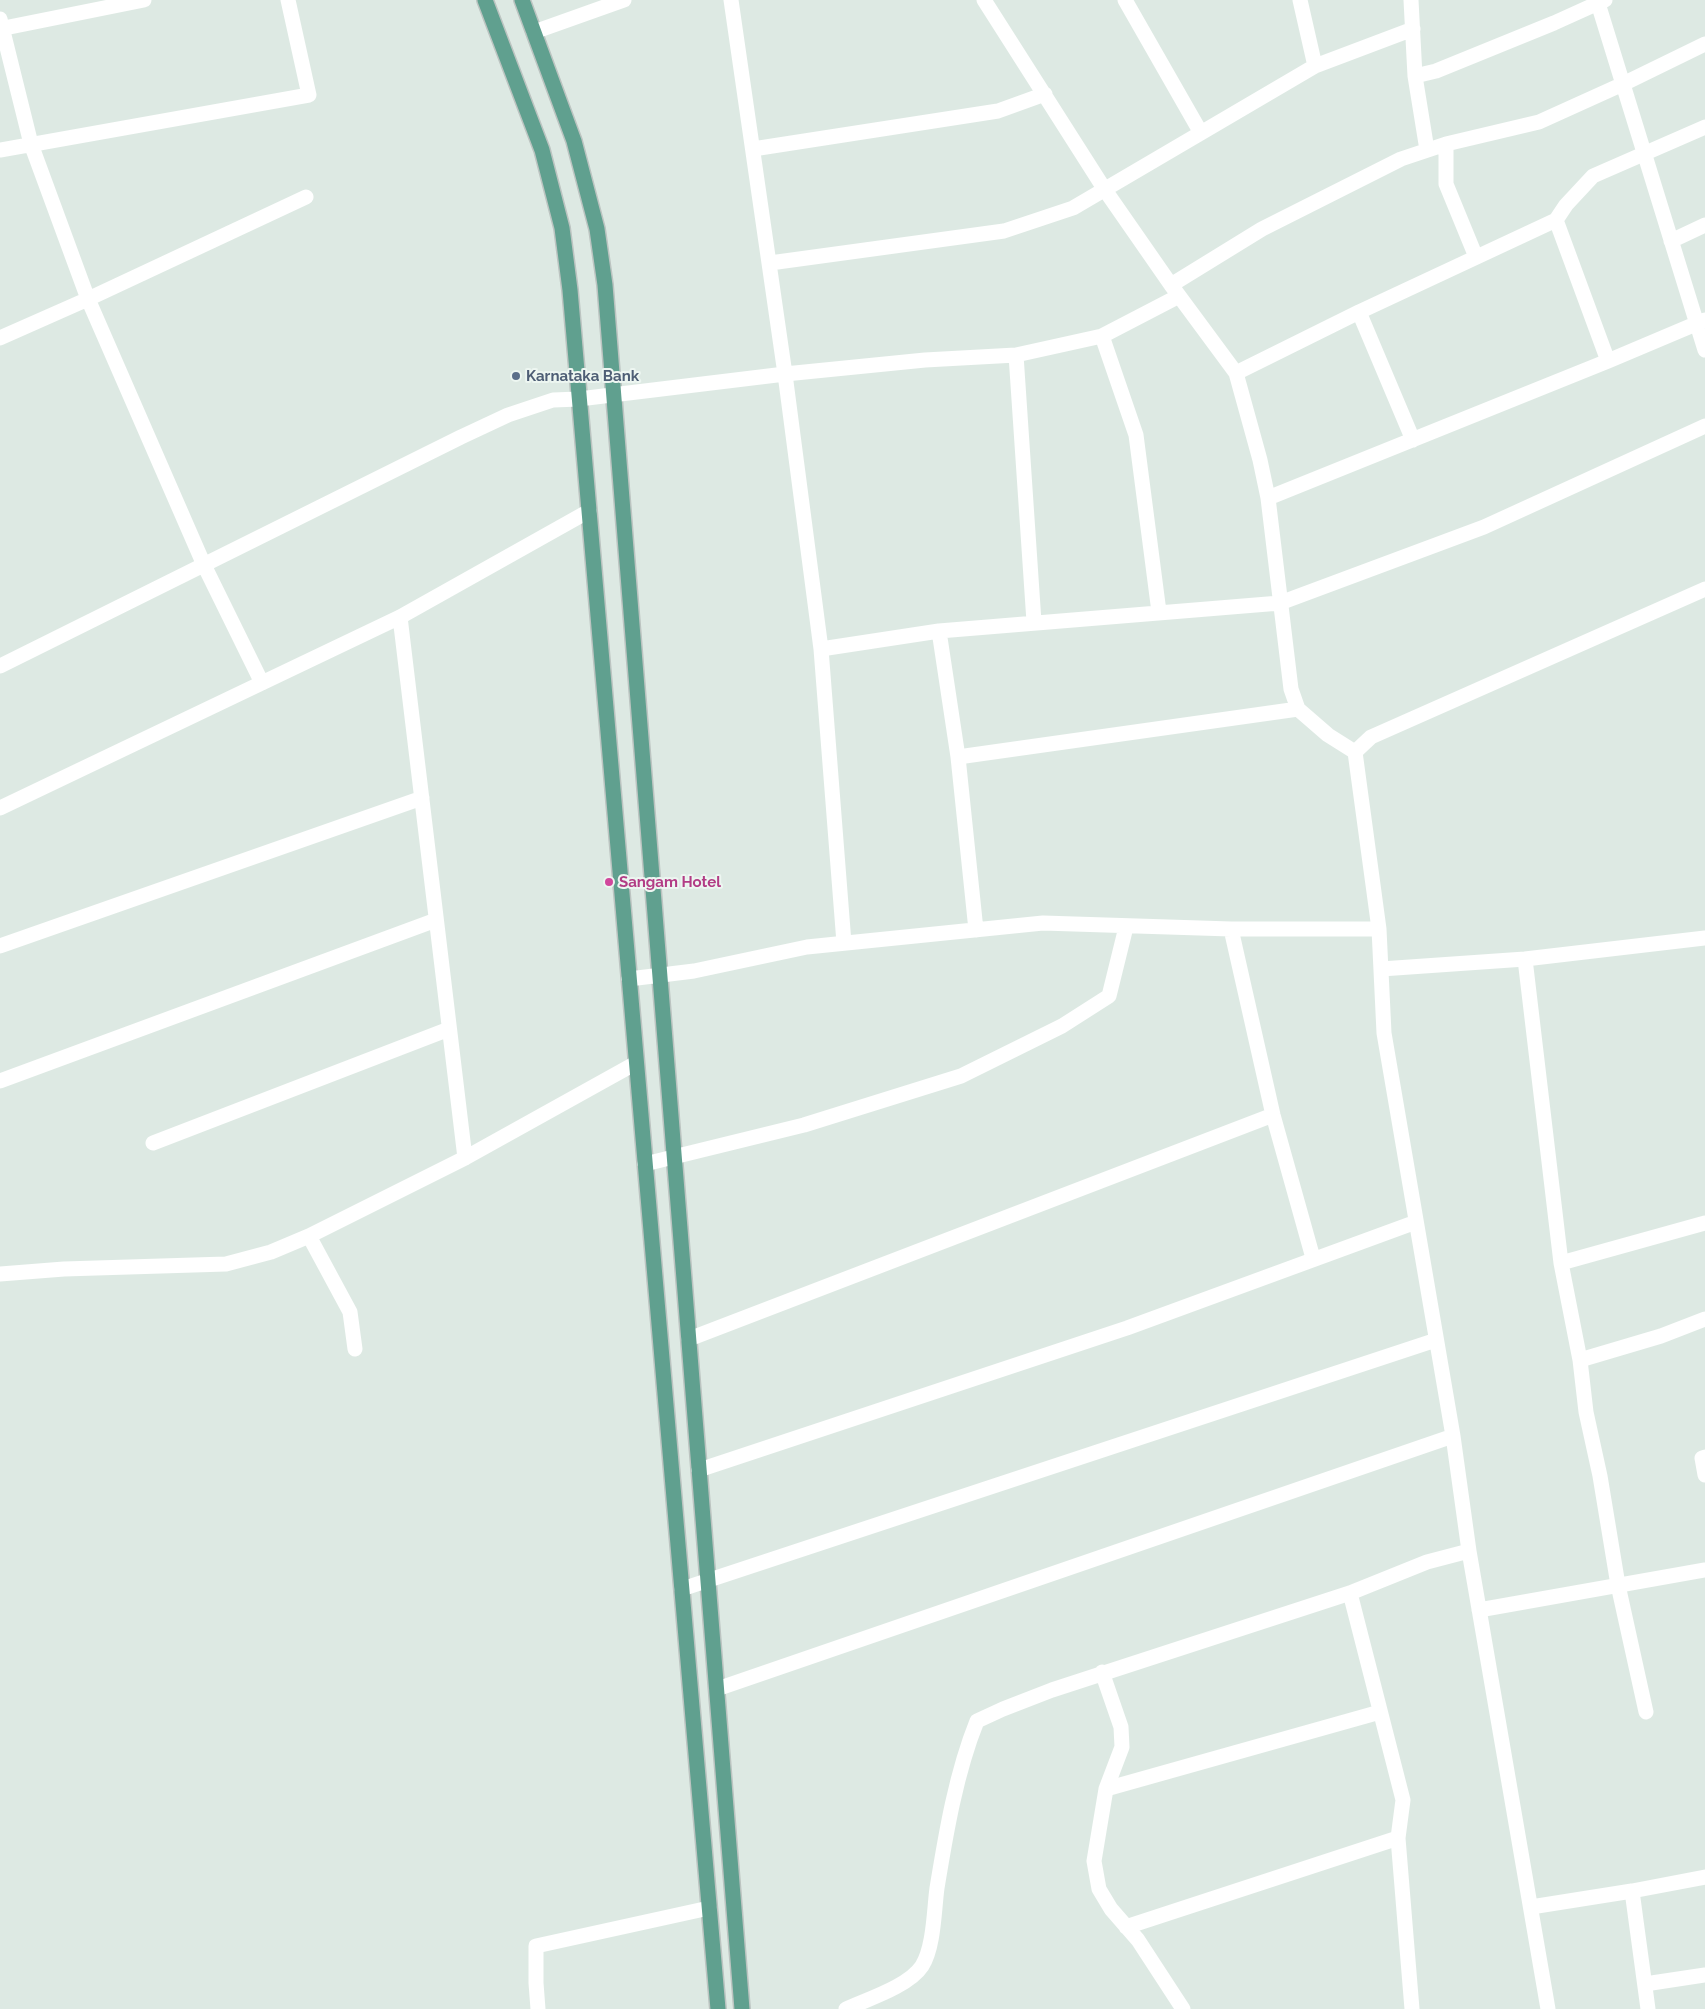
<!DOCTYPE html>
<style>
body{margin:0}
canvas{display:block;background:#dde9e3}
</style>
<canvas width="1705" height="2009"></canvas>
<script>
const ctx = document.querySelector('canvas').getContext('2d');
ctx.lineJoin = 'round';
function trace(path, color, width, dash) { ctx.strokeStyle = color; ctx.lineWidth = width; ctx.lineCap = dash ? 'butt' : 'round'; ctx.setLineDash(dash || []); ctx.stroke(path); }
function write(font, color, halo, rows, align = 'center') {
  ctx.font = font + ' Raleway,sans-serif'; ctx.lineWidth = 4; ctx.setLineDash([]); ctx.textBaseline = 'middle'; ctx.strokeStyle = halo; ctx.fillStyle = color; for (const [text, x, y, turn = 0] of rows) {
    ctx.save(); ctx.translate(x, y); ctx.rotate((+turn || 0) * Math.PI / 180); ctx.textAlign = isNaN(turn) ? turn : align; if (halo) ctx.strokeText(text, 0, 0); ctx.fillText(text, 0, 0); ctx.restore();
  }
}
const minor = new Path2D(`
 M 731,0 L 785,374 L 821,649 L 844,943
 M 984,0 L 1105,190 L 1171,285 L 1236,373 L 1260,460 L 1268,498 L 1291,689 L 1298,709 L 1328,735 L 1355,752
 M 1125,0 L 1201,133
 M 1300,0 L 1315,66
 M 1411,0 L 1415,76 L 1427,150
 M 1597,0 L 1705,350
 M 0,19 L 31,144 L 88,299 L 204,565 L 262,683
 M 0,29 L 144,0
 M 534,32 L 624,0
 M 1415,76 L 1436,71 L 1554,23 L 1605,0
 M 1446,144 L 1446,184 L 1476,257
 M 753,149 L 998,111 L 1045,94
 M 0,150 L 309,95 L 288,0
 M 1556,220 L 1608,361
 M 1671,241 L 1705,225
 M 770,263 L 1004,231 L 1073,208 L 1315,66 L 1413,29
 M 1171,285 L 1262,229 L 1401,159 L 1446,144 L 1539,122 L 1623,84 L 1705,44
 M 1359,312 L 1413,440
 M 1102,336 L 1136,435 L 1159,612
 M 0,338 L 88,299 L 306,197
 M 1016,355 L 1034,622
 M 1236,373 L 1359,312 L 1556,220 L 1566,205 L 1593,176 L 1705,127
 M 1268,498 L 1608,361 L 1705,320
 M 400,617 L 465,1158
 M 939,631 L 958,757 L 976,930
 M 821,649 L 939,631 L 1280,603 L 1484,527 L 1705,426
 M 0,666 L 461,437 L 508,415 L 553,400 L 579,399 L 785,374 L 925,360 L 1016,355 L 1102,336 L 1179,296
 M 958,757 L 1298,709
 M 0,808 L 400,617 L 589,511
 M 1231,929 L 1273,1115 L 1313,1258
 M 0,946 L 422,798
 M 1381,969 L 1525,959
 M 629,979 L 694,971 L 807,947 L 1043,923 L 1231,929 L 1379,929
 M 0,1081 L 436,920
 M 153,1143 L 449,1029
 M 645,1164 L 804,1125 L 961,1076 L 1062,1026 L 1109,996 L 1126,927
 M 309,1236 L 350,1312 L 355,1349
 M 1561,1263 L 1705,1223
 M 0,1274 L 64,1269 L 226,1264 L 271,1252 L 309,1236 L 465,1158 L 636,1063
 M 689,1339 L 1273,1115
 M 1580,1360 L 1661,1336 L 1705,1319
 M 1705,1457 L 1702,1458 L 1705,1475
 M 699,1470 L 1127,1328 L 1416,1222
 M 682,1589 L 1436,1340
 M 1350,1593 L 1403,1800 L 1398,1838 L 1412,2009
 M 1479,1610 L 1705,1570
 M 1102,1672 L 1121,1727 L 1122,1747 L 1106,1789 L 1094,1861 L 1099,1889 L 1111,1909 L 1138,1940 L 1183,2009
 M 717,1689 L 1453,1436
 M 1646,1712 L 1618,1585 L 1600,1476 L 1586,1412 L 1580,1360 L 1561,1263 L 1525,959 L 1705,938
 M 1106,1789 L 1380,1712
 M 1632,1891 L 1648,2009
 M 1531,1907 L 1632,1891 L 1705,1877
 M 1126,1927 L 1398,1838
 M 1645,1984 L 1705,1975
 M 538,2009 L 536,1983 L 536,1946 L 709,1908
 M 846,2009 C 868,1999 909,1986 922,1966 C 934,1947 934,1910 937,1888 C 946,1833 956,1773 977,1721 L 1003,1709 L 1052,1690 L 1350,1593 L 1427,1562 L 1469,1551
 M 1548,2009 L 1469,1551 L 1453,1436 L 1384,1033 L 1379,929 L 1355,752 L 1371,737 L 1705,589`);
const major = new Path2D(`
 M 485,0 L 542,150 L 562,228 L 570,290 L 718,2009
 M 522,0 L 574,141 L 597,229 L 605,285 L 742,2009`);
const markers = [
 [516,376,5,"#5c6f8a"],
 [609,882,5,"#d1479c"]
];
const serviceNames = [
 ["Karnataka Bank",526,376]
];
const hotelNames = [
 ["Sangam Hotel",619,882]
];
trace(major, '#bcc4c1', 18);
trace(minor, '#fff', 15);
trace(major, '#60a08f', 15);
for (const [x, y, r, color] of markers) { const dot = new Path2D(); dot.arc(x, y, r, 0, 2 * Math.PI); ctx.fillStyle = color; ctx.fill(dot); trace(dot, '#edf6f1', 2); }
write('bold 15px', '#4e5e75', '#edf6f1', serviceNames, 'left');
write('bold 15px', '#b23c85', '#edf6f1', hotelNames, 'left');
</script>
